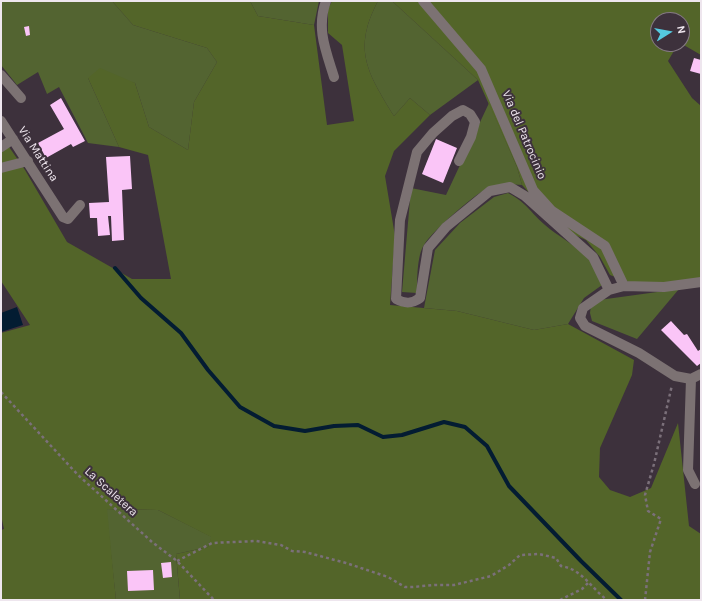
<!DOCTYPE html>
<style>
body{margin:0}
#map{position:relative;width:702px;height:601px;overflow:hidden;background:#3d313c;font-family:Karla,sans-serif}
canvas{display:block}
.frame{position:absolute;inset:0;border:2px solid #eee6ee;pointer-events:none}
.north{position:absolute;left:650px;top:12px;width:40px;height:40px;box-sizing:border-box;background:#3d313c;border:1px solid #847983;border-radius:50%;rotate:79deg;font-size:11px;font-weight:700;line-height:16px;text-align:center;color:#eee6ee}
.north::after{content:'';display:block;margin:auto;width:14px;height:18px;background:#55cae0;clip-path:polygon(50% 0,100% 100%,50% 72%,0 100%)}
</style>
<div id="map">
<canvas width="702" height="601"></canvas>
<div class="frame"></div>
<div class="north">N</div>
</div>
<script>
const ctx = document.querySelector('canvas').getContext('2d');
ctx.lineJoin = 'round';
function paint(path, color) { ctx.fillStyle = color; ctx.fill(path, 'evenodd'); }
function trace(path, color, width, dash) { ctx.strokeStyle = color; ctx.lineWidth = width; ctx.lineCap = dash ? 'butt' : 'round'; ctx.setLineDash(dash || []); ctx.stroke(path); }
function write(font, color, halo, rows, align = 'center') {
  ctx.font = font + ' Karla,sans-serif'; ctx.lineWidth = 4; ctx.setLineDash([]); ctx.textBaseline = 'middle'; ctx.strokeStyle = halo; ctx.fillStyle = color; for (const [text, x, y, turn = 0] of rows) {
    ctx.save(); ctx.translate(x, y); ctx.rotate((+turn || 0) * Math.PI / 180); ctx.textAlign = isNaN(turn) ? turn : align; if (halo) ctx.strokeText(text, 0, 0); ctx.fillText(text, 0, 0); ctx.restore();
  }
}
const green = new Path2D(`
 M 1,1 L 112,1 L 133,25 L 207,48 L 217,62 L 194,102 L 188,150 L 149,127 L 135,83 L 88,78 L 119,147 L 88,143 L 59,87 L 47,94 L 38,72 L 17,85 L 1,65 Z
 M 250,1 L 319,1 L 314,25 L 258,16 Z
 M 378,1 L 392,1 L 478,80 L 430,115 L 410,98 L 394,116 C 368,73 352,50 378,1 Z
 M 489,103 L 517,167 L 522,185 C 511,184 498,183 488,188 C 475,194 431,232 424,245 C 417,255 417,281 417,293 L 402,292 L 411,188 L 446,195 Z
 M 508,193 C 526,202 530,212 545,225 C 571,247 591,249 602,285 L 584,298 L 568,324 L 534,330 L 457,311 L 424,308 L 435,250 L 460,223 L 494,197 Z
 M 679,289 L 637,339 L 592,321 L 590,313 L 591,305 L 599,300 Z
 M 106,509 L 158,510 L 212,537 L 208,547 L 176,554 L 180,600 L 116,600 Z`);
const forest = new Path2D(`
 M 112,1 L 250,1 L 258,16 L 314,25 L 327,125 L 354,121 L 342,45 L 328,33 L 328,9 L 332,1 L 378,1 C 352,50 368,73 394,116 L 410,98 L 430,115 L 394,151 L 385,176 L 395,236 L 390,305 L 457,311 L 534,330 L 568,324 L 634,360 L 632,375 L 600,448 L 599,477 L 610,490 L 630,497 L 651,488 L 678,423 L 689,526 L 701,534 L 701,600 L 180,600 L 176,554 L 208,547 L 211,537 L 158,510 L 107,509 L 116,600 L 1,600 L 1,530 L 4,529 L 1,515 L 1,333 L 30,325 L 1,281 L 1,143 L 7,144 L 25,170 L 67,242 L 132,279 L 171,279 L 148,155 L 119,147 L 88,78 L 100,68 L 135,83 L 149,127 L 188,150 L 194,102 L 217,62 L 207,48 L 133,25 Z
 M 392,1 L 701,1 L 701,55 L 682,44 L 682,20 L 658,20 L 658,44 L 678,44 L 668,61 L 692,98 L 701,106 L 701,278 L 653,285 L 631,283 L 610,275 L 600,257 L 586,240 L 564,230 L 522,185 L 517,167 L 478,80 Z`);
const water = new Path2D(`
 M 17,307 L 23,325 L 1,332 L 1,313 Z`);
const stream = new Path2D(`
 M 115,268 L 141,298 L 181,333 L 208,370 L 240,407 L 274,426 L 305,431 L 334,426 L 358,425 L 383,437 L 402,435 L 444,422 L 465,427 L 487,446 L 509,486 L 581,561 L 621,600`);
const building = new Path2D(`
 M 29,26 L 30,35 L 26,36 L 24,27 Z
 M 694,58 L 701,60 L 701,74 L 690,71 Z
 M 61,98 L 85,141 L 73,147 L 71,144 L 46,158 L 38,143 L 64,129 L 50,105 Z
 M 436,139 L 457,148 L 443,183 L 422,174 Z
 M 130,156 L 132,189 L 122,190 L 124,240 L 112,241 L 111,216 L 108,216 L 110,235 L 98,236 L 97,218 L 90,218 L 89,203 L 109,202 L 106,157 Z
 M 671,321 L 684,335 L 687,334 L 698,351 L 701,349 L 701,363 L 697,366 L 661,330 Z
 M 171,562 L 172,577 L 163,578 L 161,563 Z
 M 153,570 L 154,590 L 128,591 L 127,571 Z`);
const path = new Path2D(`
 M 1,392 L 78,475 L 152,542 L 177,561 L 214,600
 M 177,561 L 212,543 L 256,541 L 281,545 L 292,551 L 305,552 L 346,563 L 388,577 L 405,587 L 412,587 L 435,585 L 454,585 L 491,576 L 509,565 L 520,555 L 539,554 L 556,558 L 561,566 C 582,569 591,588 607,600
 M 560,600 L 582,589 L 588,583
 M 645,600 L 650,552 L 661,519 L 648,511 L 645,495 L 654,464 L 672,385`);
const minor = new Path2D(`
 M 326,1 C 316,29 326,51 334,77
 M 423,1 L 481,69 L 533,190 L 552,211 L 605,246 L 624,286
 M 1,75 L 21,98
 M 1,121 L 63,217 L 68,219 L 80,205
 M 1,147 L 13,139
 M 459,161 L 471,137 L 475,122 L 470,114 L 463,110 L 452,116 L 433,133 L 417,152 L 400,220 L 396,299 C 405,304 412,304 420,298 L 428,248 L 446,227 L 490,191 L 510,187 L 525,196 L 593,257 L 609,290
 M 1,168 L 28,161
 M 701,282 L 664,287 L 624,286 L 609,290 L 583,308 L 580,318 L 585,326 L 639,353 L 675,376 L 691,379 L 701,374
 M 691,379 L 688,470 L 695,484`);
const streetNames = [
 ["Via del Patrocinio",524,135,67],
 ["Via Mattina",38,154,57],
 ["La Scaletera",111,492,42]
];
paint(green, '#536431');
paint(forest, '#536529');
paint(water, '#031c32');
trace(stream, '#031c32', 4);
paint(building, '#fac5f7');
trace(path, '#7b707a', 2.5, [3, 3]);
trace(minor, '#7c7273', 10);
write('12px', '#eee6ee', '#3d313c', streetNames);
</script>
